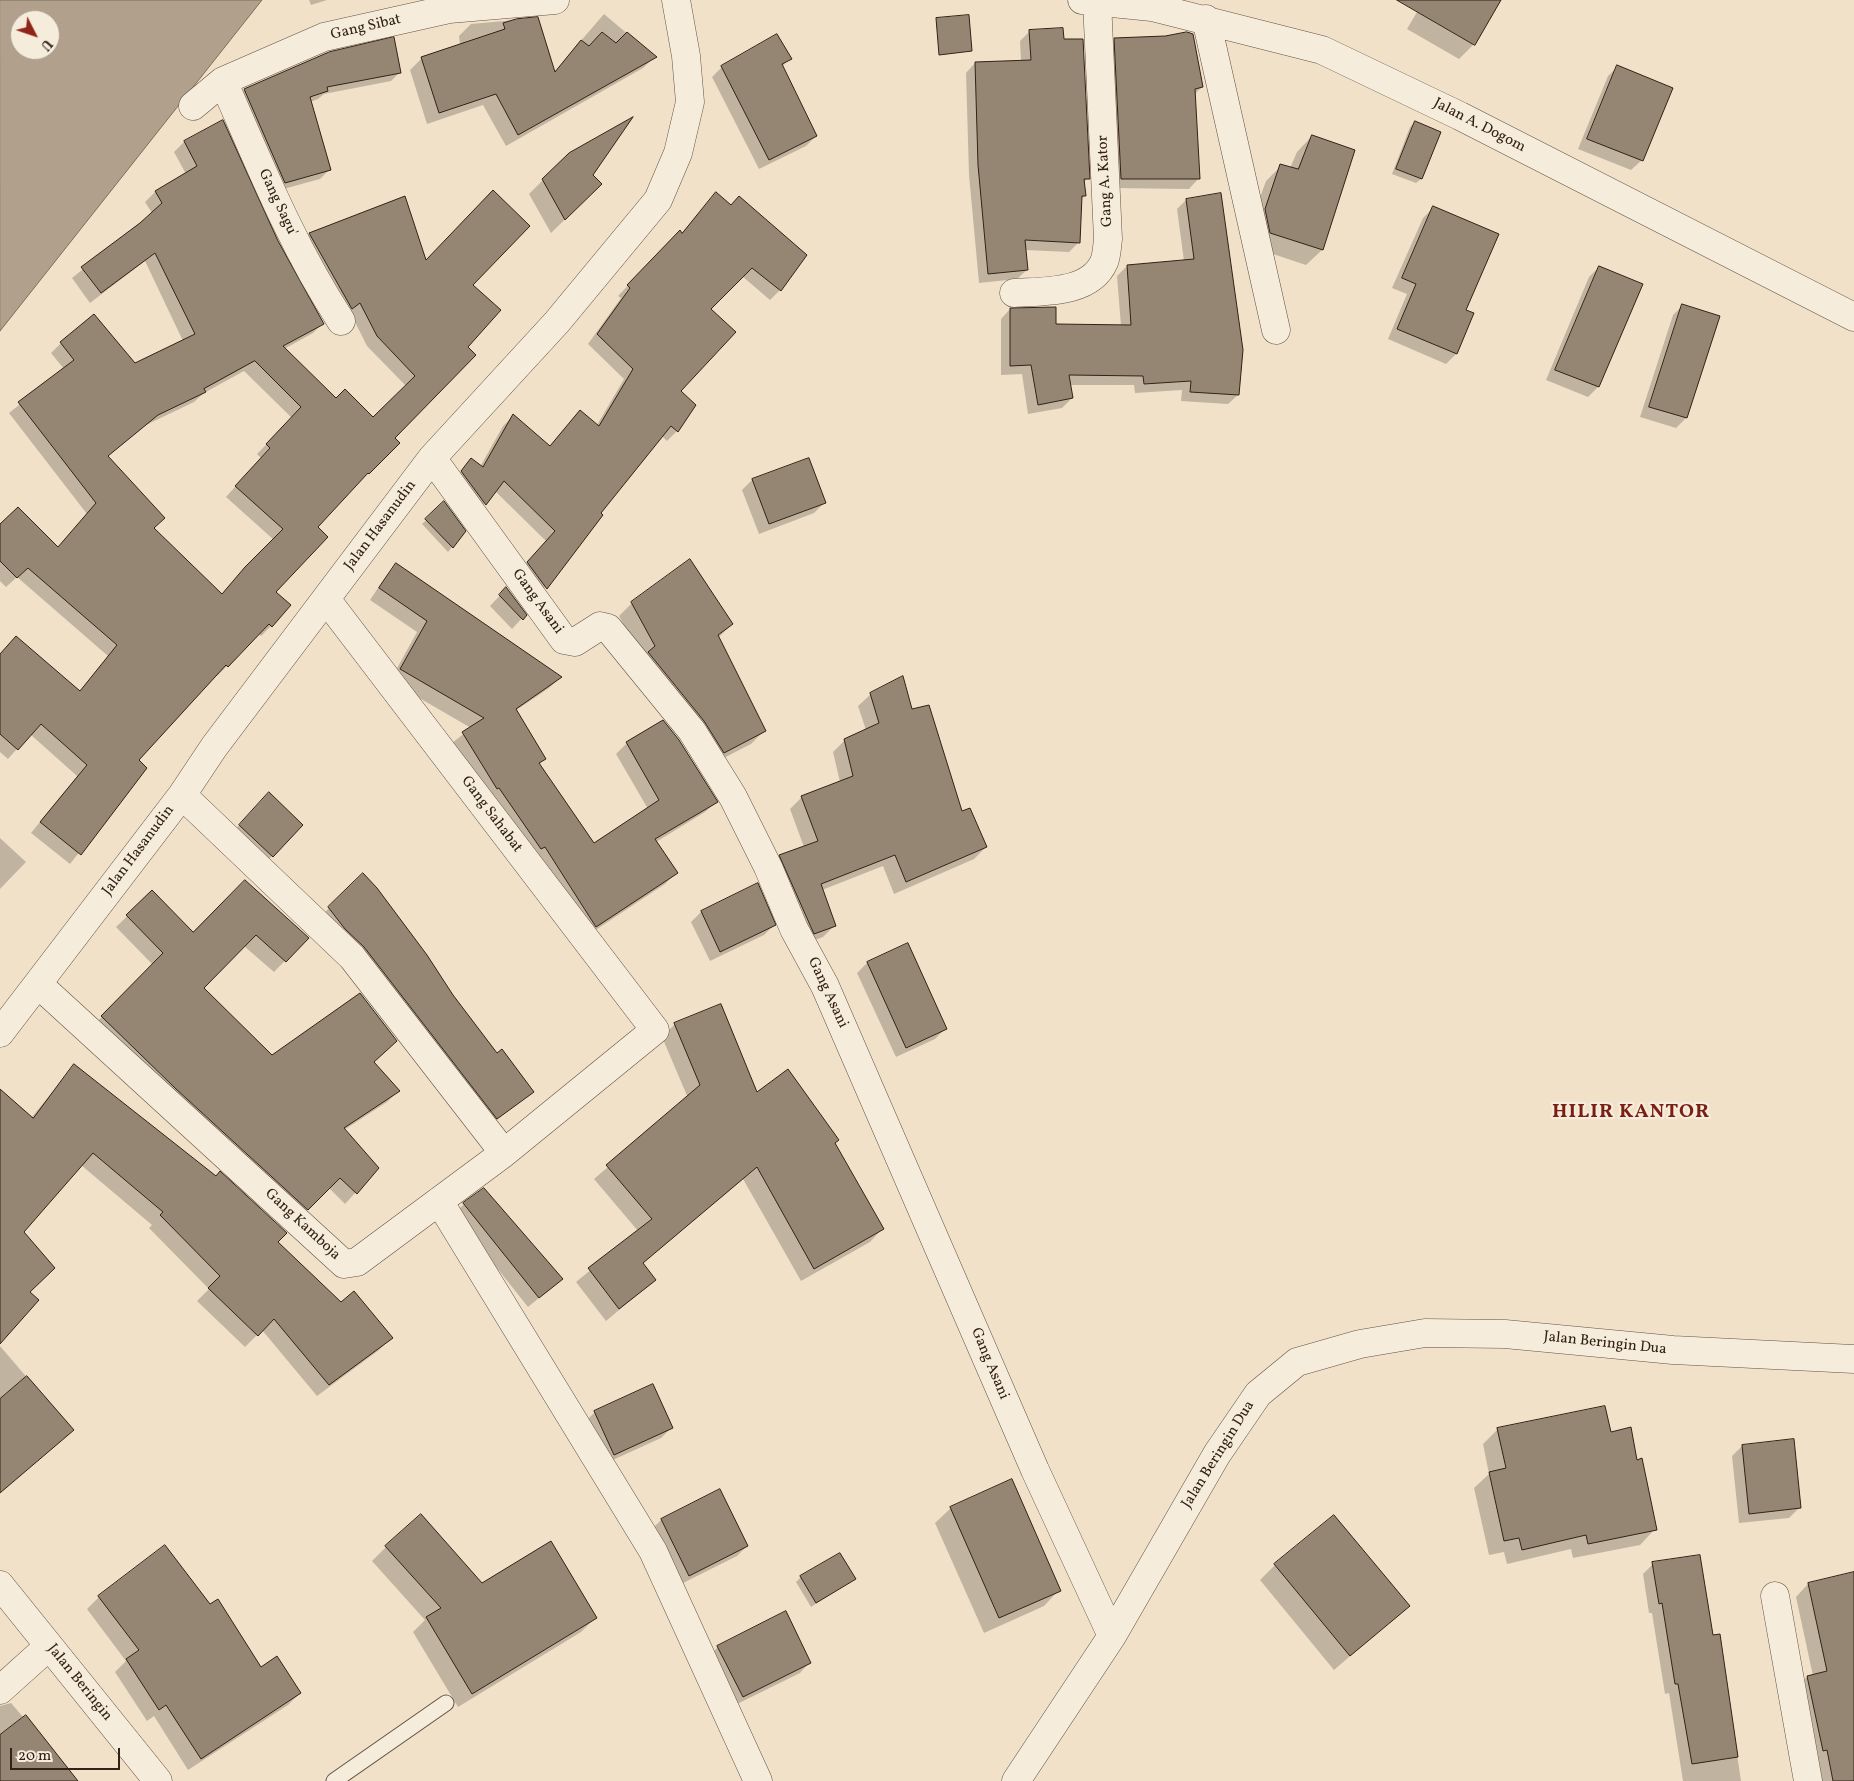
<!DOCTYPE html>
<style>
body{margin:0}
#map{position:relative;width:1854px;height:1781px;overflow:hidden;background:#f1e1c9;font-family:Vollkorn,serif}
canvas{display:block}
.north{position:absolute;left:10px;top:10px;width:50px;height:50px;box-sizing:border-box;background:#f6ecdc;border:1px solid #a79b8c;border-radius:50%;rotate:131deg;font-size:14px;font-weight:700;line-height:20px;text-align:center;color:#312215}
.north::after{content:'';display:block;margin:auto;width:18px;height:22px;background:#8f2418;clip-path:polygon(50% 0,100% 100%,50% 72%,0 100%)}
.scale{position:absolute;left:10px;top:1748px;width:110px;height:22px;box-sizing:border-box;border:2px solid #312215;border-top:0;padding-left:6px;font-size:15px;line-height:18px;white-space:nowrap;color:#312215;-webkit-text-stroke:4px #f6ecdc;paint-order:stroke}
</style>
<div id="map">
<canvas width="1854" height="1781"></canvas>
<div class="north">U</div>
<div class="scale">20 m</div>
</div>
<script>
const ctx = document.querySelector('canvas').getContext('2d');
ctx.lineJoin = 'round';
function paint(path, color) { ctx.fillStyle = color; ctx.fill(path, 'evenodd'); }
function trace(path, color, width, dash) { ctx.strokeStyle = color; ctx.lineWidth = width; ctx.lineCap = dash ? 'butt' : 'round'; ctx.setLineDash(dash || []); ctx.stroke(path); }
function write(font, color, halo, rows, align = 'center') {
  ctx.font = font + ' Vollkorn,serif'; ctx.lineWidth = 4.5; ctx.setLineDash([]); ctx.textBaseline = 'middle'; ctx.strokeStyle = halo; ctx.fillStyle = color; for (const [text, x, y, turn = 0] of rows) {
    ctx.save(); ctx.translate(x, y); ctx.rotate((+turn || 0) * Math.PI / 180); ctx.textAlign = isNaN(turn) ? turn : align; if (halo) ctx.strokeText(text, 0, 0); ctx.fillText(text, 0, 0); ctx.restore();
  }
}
const water = new Path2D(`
 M 0,0 L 262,0 L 0,331 ZM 20,20 L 50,20 L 50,50 L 20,50 Z`);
const shadow = new Path2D(`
 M 309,0 L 327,0 L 311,5 Z
 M 1424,0 L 1499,0 L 1474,44 L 1459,59 L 1407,29 Z
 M 604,14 L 655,57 L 643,68 L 506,146 L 483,105 L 427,124 L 410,70 L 422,58 L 460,45 L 459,36 L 471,24 L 537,18 L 554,72 Z
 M 1029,32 L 1063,41 L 1088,178 L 1083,183 L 1085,195 L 1081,200 L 1078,243 L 1069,252 L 1025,250 L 1027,270 L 1017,279 L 979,283 L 969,175 L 966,73 L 975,63 L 1021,61 L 1020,41 Z
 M 1115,39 L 1202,87 L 1194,95 L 1199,178 L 1189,189 L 1111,188 L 1105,49 Z
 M 329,53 L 400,72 L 391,81 L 324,94 L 318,99 L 310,102 L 329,170 L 320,179 L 276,191 L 235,99 L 244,90 Z
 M 790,58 L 782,67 L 816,136 L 806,146 L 759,169 L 712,77 L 722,67 Z
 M 1618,66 L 1671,89 L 1642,160 L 1631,170 L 1578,149 L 1608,76 Z
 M 222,121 L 277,241 L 323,323 L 313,333 L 284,349 L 336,400 L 373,419 L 406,386 L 367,346 L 350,312 L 300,244 L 309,234 L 404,198 L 426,262 L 472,285 L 466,347 L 393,438 L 398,443 L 357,482 L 316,527 L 274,592 L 271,626 L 261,636 L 259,634 L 217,676 L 215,675 L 137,760 L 146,768 L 70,864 L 31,833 L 77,776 L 30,734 L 8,759 L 0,752 L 0,654 L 79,692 L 108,656 L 17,577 L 6,587 L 0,581 L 0,526 L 58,548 L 87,514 L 9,413 L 64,369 L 51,353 L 61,343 L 135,364 L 183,341 L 145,261 L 90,303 L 72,278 L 152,213 L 145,202 L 155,192 L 186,174 L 174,152 L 184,142 ZM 244,371 L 292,418 L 257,454 L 261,458 L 226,497 L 274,540 L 222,595 L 153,529 L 107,457 L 146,425 L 194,402 L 204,393 Z
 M 1415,122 L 1440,132 L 1421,179 L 1416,183 L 1392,174 L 1410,127 Z
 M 1312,136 L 1354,150 L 1322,250 L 1306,265 L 1255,248 L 1250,225 L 1266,181 L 1281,166 L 1290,168 L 1297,152 Z
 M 592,175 L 587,198 L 551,233 L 529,194 L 543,180 Z
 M 1186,200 L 1238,395 L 1228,404 L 1181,401 L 1182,390 L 1135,393 L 1134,385 L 1070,385 L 1072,398 L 1062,408 L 1028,414 L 1022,374 L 1001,375 L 1001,319 L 1010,309 L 1055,326 L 1121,326 L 1117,276 L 1127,266 L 1184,261 L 1177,209 Z
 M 707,204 L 780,290 L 770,300 L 742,276 L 710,309 L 679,391 L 677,431 L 667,441 L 662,436 L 599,513 L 602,516 L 536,598 L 518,573 L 546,541 L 495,491 L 475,514 L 452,482 L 471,460 L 480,467 L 503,426 L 513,416 L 549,447 L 580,411 L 597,425 L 624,379 L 588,344 L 621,298 L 618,296 L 670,241 L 682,234 Z
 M 1433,208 L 1464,311 L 1472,314 L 1456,354 L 1446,364 L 1388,339 L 1407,294 L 1392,288 L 1423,218 Z
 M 1599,267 L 1641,285 L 1598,387 L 1588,397 L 1546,380 L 1589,277 Z
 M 1683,305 L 1718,317 L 1686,418 L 1676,428 L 1640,417 L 1673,315 Z
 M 752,480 L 824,503 L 814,513 L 759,534 L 742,490 Z
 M 444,503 L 452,547 L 448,552 L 422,524 Z
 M 396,565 L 560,678 L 549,688 L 515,711 L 544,759 L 539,765 L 594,845 L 648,809 L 616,754 L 627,743 L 716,802 L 705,812 L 656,842 L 676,873 L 665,884 L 585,937 L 452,743 L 471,728 L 390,681 L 417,632 L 370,600 L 386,576 Z
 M 506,589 L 525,615 L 512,629 L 490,606 Z
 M 632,603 L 732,624 L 718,638 L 764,731 L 751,744 L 710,765 L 642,659 L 619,616 Z
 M 871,694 L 911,710 L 961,813 L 986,847 L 974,859 L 894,894 L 883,866 L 822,890 L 835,925 L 823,937 L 802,945 L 768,868 L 780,856 L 804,847 L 790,809 L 802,797 L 840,782 L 833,752 L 845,740 L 866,730 L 858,706 Z
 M 259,804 L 272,856 L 262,866 L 230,835 Z
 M 0,838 L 26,862 L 0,889 Z
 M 363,875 L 496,1055 L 533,1092 L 487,1127 L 320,917 Z
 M 245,881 L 307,938 L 274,972 L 244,946 L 202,988 L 272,1056 L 373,1062 L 398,1091 L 387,1102 L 344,1130 L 378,1168 L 345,1204 L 329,1188 L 296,1221 L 91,1028 L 153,965 L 116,927 L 152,892 L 193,934 Z
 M 757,884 L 774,925 L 764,935 L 710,961 L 691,922 L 701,912 Z
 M 907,945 L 945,1029 L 935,1039 L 896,1057 L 857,973 L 867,963 Z
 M 675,1024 L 756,1094 L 882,1229 L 870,1242 L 801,1281 L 743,1179 L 642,1264 L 655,1280 L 606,1321 L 576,1282 L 638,1231 L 594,1179 L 688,1098 L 662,1037 Z
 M 74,1066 L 276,1242 L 341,1304 L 391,1338 L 379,1350 L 317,1396 L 262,1330 L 245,1347 L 197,1301 L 209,1289 L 149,1228 L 152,1225 L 81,1165 L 22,1232 L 28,1292 L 0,1342 L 0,1090 L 31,1118 Z
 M 464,1204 L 551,1288 L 528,1307 L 454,1214 Z
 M 0,1346 L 72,1430 L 0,1493 Z
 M 595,1412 L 671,1428 L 661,1438 L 604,1464 L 585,1422 Z
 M 1498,1429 L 1610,1433 L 1636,1462 L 1655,1529 L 1640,1545 L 1573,1558 L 1571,1549 L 1507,1564 L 1504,1552 L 1489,1555 L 1474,1488 L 1489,1474 L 1483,1444 Z
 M 1742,1446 L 1799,1508 L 1789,1518 L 1739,1523 L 1732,1456 Z
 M 720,1491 L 747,1546 L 737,1556 L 679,1585 L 651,1530 L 661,1520 Z
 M 951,1508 L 1059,1590 L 1044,1606 L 984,1633 L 935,1523 Z
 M 386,1547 L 482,1585 L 595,1618 L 581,1632 L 458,1707 L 413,1632 L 425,1620 L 372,1561 Z
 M 1653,1564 L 1712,1636 L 1719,1635 L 1741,1781 L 1683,1781 L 1669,1693 L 1665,1694 L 1652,1613 L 1649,1613 L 1643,1574 Z
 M 1275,1565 L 1408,1606 L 1334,1670 L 1260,1580 Z
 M 1854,1574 L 1854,1781 L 1818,1781 L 1795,1689 L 1807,1677 L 1813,1676 L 1796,1597 L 1808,1584 Z
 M 801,1577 L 854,1579 L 811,1607 L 796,1582 Z
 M 99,1597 L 210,1606 L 261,1668 L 300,1693 L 288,1705 L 188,1770 L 154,1716 L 147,1721 L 115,1672 L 126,1661 L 87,1609 Z
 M 718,1647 L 810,1662 L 800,1673 L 733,1706 L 708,1657 Z
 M 11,1703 L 24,1718 L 77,1781 L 0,1781 L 0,1706 Z`);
const building = new Path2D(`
 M 1397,0 L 1501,0 L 1475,45 Z
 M 969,15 L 972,51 L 939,55 L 936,18 Z
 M 538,17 L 555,72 L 581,40 L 589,46 L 602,32 L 616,43 L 627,32 L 657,57 L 518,135 L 496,94 L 439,113 L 421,57 L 505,29 L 503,23 L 516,19 Z
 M 1063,28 L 1064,39 L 1083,39 L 1090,179 L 1084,179 L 1086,196 L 1082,196 L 1080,243 L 1025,240 L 1028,270 L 988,274 L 978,165 L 975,62 L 1031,60 L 1029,30 Z
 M 1187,32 L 1193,34 L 1203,87 L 1195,89 L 1200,179 L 1121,179 L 1114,38 L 1165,36 Z
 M 777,34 L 792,59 L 782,64 L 817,136 L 769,160 L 721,66 Z
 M 394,37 L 401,73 L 327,87 L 328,91 L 310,97 L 331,170 L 285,183 L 244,89 L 329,52 Z
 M 1617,65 L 1673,88 L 1643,161 L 1587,139 Z
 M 633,117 L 593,175 L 602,184 L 565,220 L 542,179 L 569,153 Z
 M 223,120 L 278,241 L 324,324 L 283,346 L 336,398 L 345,389 L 373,417 L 415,376 L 377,336 L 360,303 L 352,309 L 309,233 L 405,196 L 426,260 L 493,190 L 530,226 L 473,285 L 501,310 L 468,347 L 476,355 L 395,438 L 400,443 L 369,474 L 368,473 L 318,527 L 328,537 L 276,592 L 291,605 L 272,627 L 269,624 L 228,667 L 226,665 L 139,760 L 147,768 L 81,855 L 40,822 L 87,765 L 41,724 L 18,750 L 0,734 L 0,654 L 16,636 L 80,691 L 117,645 L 28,568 L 17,578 L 0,561 L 0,524 L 18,507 L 58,547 L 96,503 L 18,402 L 74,360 L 60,342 L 94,314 L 135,363 L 195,334 L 155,253 L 101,293 L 81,267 L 140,223 L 162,203 L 155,191 L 197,166 L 184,141 ZM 255,361 L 301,407 L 266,444 L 270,448 L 235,486 L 283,529 L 245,567 L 222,594 L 154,528 L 165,518 L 108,456 L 158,415 L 206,392 L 204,389 Z
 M 1415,121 L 1441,132 L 1422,179 L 1396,169 Z
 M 1312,135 L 1355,150 L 1323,250 L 1270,233 L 1265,209 L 1280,164 L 1298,169 Z
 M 716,192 L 731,205 L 739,196 L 807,255 L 781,291 L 752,268 L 711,309 L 736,332 L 681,391 L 696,405 L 678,432 L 671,426 L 601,513 L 603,515 L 547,589 L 527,562 L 555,531 L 504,481 L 486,505 L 461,471 L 471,458 L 483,467 L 513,414 L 550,446 L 580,410 L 599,426 L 633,369 L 597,334 L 630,288 L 627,285 L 680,230 L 682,233 Z
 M 1221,193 L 1243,350 L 1239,395 L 1190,392 L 1191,381 L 1144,384 L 1143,376 L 1069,375 L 1073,398 L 1038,405 L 1031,365 L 1010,366 L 1010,308 L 1056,307 L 1056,324 L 1131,325 L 1127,265 L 1194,259 L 1186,199 Z
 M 1433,206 L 1499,234 L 1466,310 L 1474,313 L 1457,354 L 1397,329 L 1416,284 L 1402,278 Z
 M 1599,266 L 1643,284 L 1599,387 L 1555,370 Z
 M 1682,304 L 1720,316 L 1687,418 L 1649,407 Z
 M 809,458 L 826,503 L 769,524 L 752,479 Z
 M 444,501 L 466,531 L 453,548 L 425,519 Z
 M 690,559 L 733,624 L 718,635 L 766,731 L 724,753 L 704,721 L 648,652 L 655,646 L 631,602 Z
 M 396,563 L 562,677 L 516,709 L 546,759 L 539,763 L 594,843 L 659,800 L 626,742 L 663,720 L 679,740 L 718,802 L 655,839 L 678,873 L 596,927 L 545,847 L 541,849 L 499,788 L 497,789 L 462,732 L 484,718 L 400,669 L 427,621 L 379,588 Z
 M 506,587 L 527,615 L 523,620 L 499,595 Z
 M 903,676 L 912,709 L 929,705 L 962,811 L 970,808 L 987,847 L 906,882 L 895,855 L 821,884 L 836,926 L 814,934 L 779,855 L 818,841 L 801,796 L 853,776 L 844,739 L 879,723 L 870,693 Z
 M 269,792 L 303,825 L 273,857 L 239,825 Z
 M 363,873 L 377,888 L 427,955 L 453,995 L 497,1053 L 502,1049 L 534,1092 L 497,1119 L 364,947 L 345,929 L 328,907 Z
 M 245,880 L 309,938 L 286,962 L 256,935 L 204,988 L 272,1055 L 360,993 L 397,1041 L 374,1062 L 400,1091 L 344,1128 L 379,1168 L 357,1194 L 340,1178 L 308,1210 L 175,1088 L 101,1016 L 163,953 L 126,915 L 152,890 L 193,932 Z
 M 758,883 L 776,925 L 720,952 L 701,911 Z
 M 908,943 L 947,1029 L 906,1048 L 867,962 Z
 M 721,1004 L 757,1092 L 788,1069 L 839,1140 L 835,1143 L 884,1229 L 814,1269 L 757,1167 L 643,1263 L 656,1280 L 619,1309 L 588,1268 L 652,1219 L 606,1165 L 700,1085 L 674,1023 Z
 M 74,1064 L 216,1176 L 220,1171 L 287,1233 L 278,1242 L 341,1302 L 354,1291 L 393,1338 L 329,1385 L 274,1319 L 258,1336 L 208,1288 L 220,1276 L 160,1215 L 163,1212 L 93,1153 L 24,1232 L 55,1268 L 30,1292 L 39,1300 L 0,1344 L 0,1089 L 33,1118 Z
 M 484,1188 L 563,1279 L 539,1298 L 463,1203 Z
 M 27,1376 L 74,1430 L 0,1493 L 0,1399 Z
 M 653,1384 L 673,1428 L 614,1455 L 594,1411 Z
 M 1605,1406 L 1611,1432 L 1631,1427 L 1637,1460 L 1642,1458 L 1657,1530 L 1588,1544 L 1586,1535 L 1522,1550 L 1519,1538 L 1504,1541 L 1489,1472 L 1506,1468 L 1497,1428 Z
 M 1794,1439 L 1801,1508 L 1749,1514 L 1742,1445 Z
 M 1012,1479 L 1061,1591 L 999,1618 L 950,1507 Z
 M 720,1489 L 748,1546 L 689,1576 L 661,1519 Z
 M 421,1514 L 482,1583 L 551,1541 L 597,1618 L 472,1694 L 426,1617 L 441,1608 L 385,1546 Z
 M 1334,1515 L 1410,1606 L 1350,1656 L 1274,1564 Z
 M 165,1545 L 210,1604 L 218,1599 L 261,1667 L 277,1656 L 301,1693 L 201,1759 L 166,1705 L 159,1710 L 126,1659 L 139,1650 L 98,1596 Z
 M 840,1553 L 856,1579 L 816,1603 L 800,1576 Z
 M 1700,1555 L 1713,1635 L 1720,1634 L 1738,1757 L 1692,1764 L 1678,1684 L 1675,1684 L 1662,1603 L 1659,1604 L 1652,1562 Z
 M 1854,1572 L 1854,1781 L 1833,1781 L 1827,1750 L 1823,1751 L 1807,1676 L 1827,1671 L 1808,1583 Z
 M 786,1611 L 811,1663 L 743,1697 L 717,1646 Z
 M 26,1715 L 78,1781 L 0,1781 L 0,1735 Z`);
const service = new Path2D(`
 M 334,1781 L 446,1703`);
const minor = new Path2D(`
 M 1082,0 L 1152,7 L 1322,50 L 1460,116 L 1854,317
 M 1206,19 L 1276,330
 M 223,81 C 259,163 292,246 341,321
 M 193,106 L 223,81 L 324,37 L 449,9 L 555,0
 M 1014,293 C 1043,291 1090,294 1104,262 C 1107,255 1107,246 1108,239 L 1097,1
 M 432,458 L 564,640 L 575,642 L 600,626 L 608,628 L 692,731 L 733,797 L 768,867 L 794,929 L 825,986 L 1035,1470 L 1112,1636
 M 182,795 L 352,957 L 504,1153
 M 38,984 L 344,1264 L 357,1262 L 504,1153 L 655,1030 L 326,599
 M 0,1033 L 182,795 L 214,747 L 432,458 L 557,322 L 658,200 L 678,153 L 690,102 L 686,56 L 676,0
 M 439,1201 L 653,1551 L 758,1781
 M 0,1585 L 158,1781
 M 1775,1596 L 1808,1781
 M 0,1690 L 49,1646
 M 1016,1781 L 1112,1636 L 1217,1454 L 1258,1394 L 1297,1362 L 1360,1344 L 1425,1333 L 1505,1334 L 1673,1350 L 1854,1359`);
const streetNames = [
 ["Gang Sibat",366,28,-13],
 ["Jalan A. Dogom",1479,126,27],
 ["Gang A. Kator",1106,181,-93],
 ["Gang Sagu'",277,203,65],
 ["Jalan Hasanudin",381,526,-53],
 ["Gang Asani",537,602,54],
 ["Gang Sahabat",491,815,53],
 ["Jalan Hasanudin",139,851,-53],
 ["Gang Asani",827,993,65],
 ["Gang Kamboja",302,1225,43],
 ["Jalan Beringin Dua",1605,1344,6],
 ["Gang Asani",989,1364,67],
 ["Jalan Beringin Dua",1219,1455,-58],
 ["Jalan Beringin",79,1683,51]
];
const districtNames = [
 ["HILIR KANTOR",1631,1113]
];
paint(water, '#b0a08c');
trace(water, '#7d6e5c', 1);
paint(shadow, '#0003');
paint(building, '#958573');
trace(building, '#312215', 1);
trace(service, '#615242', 17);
trace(minor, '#615242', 29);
trace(service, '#f6ecdc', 15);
trace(minor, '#f6ecdc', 28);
write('15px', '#312215', '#f6ecdc', streetNames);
ctx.letterSpacing = '1px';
write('bold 20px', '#7a1f14', '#f6ecdc', districtNames);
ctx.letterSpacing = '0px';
</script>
